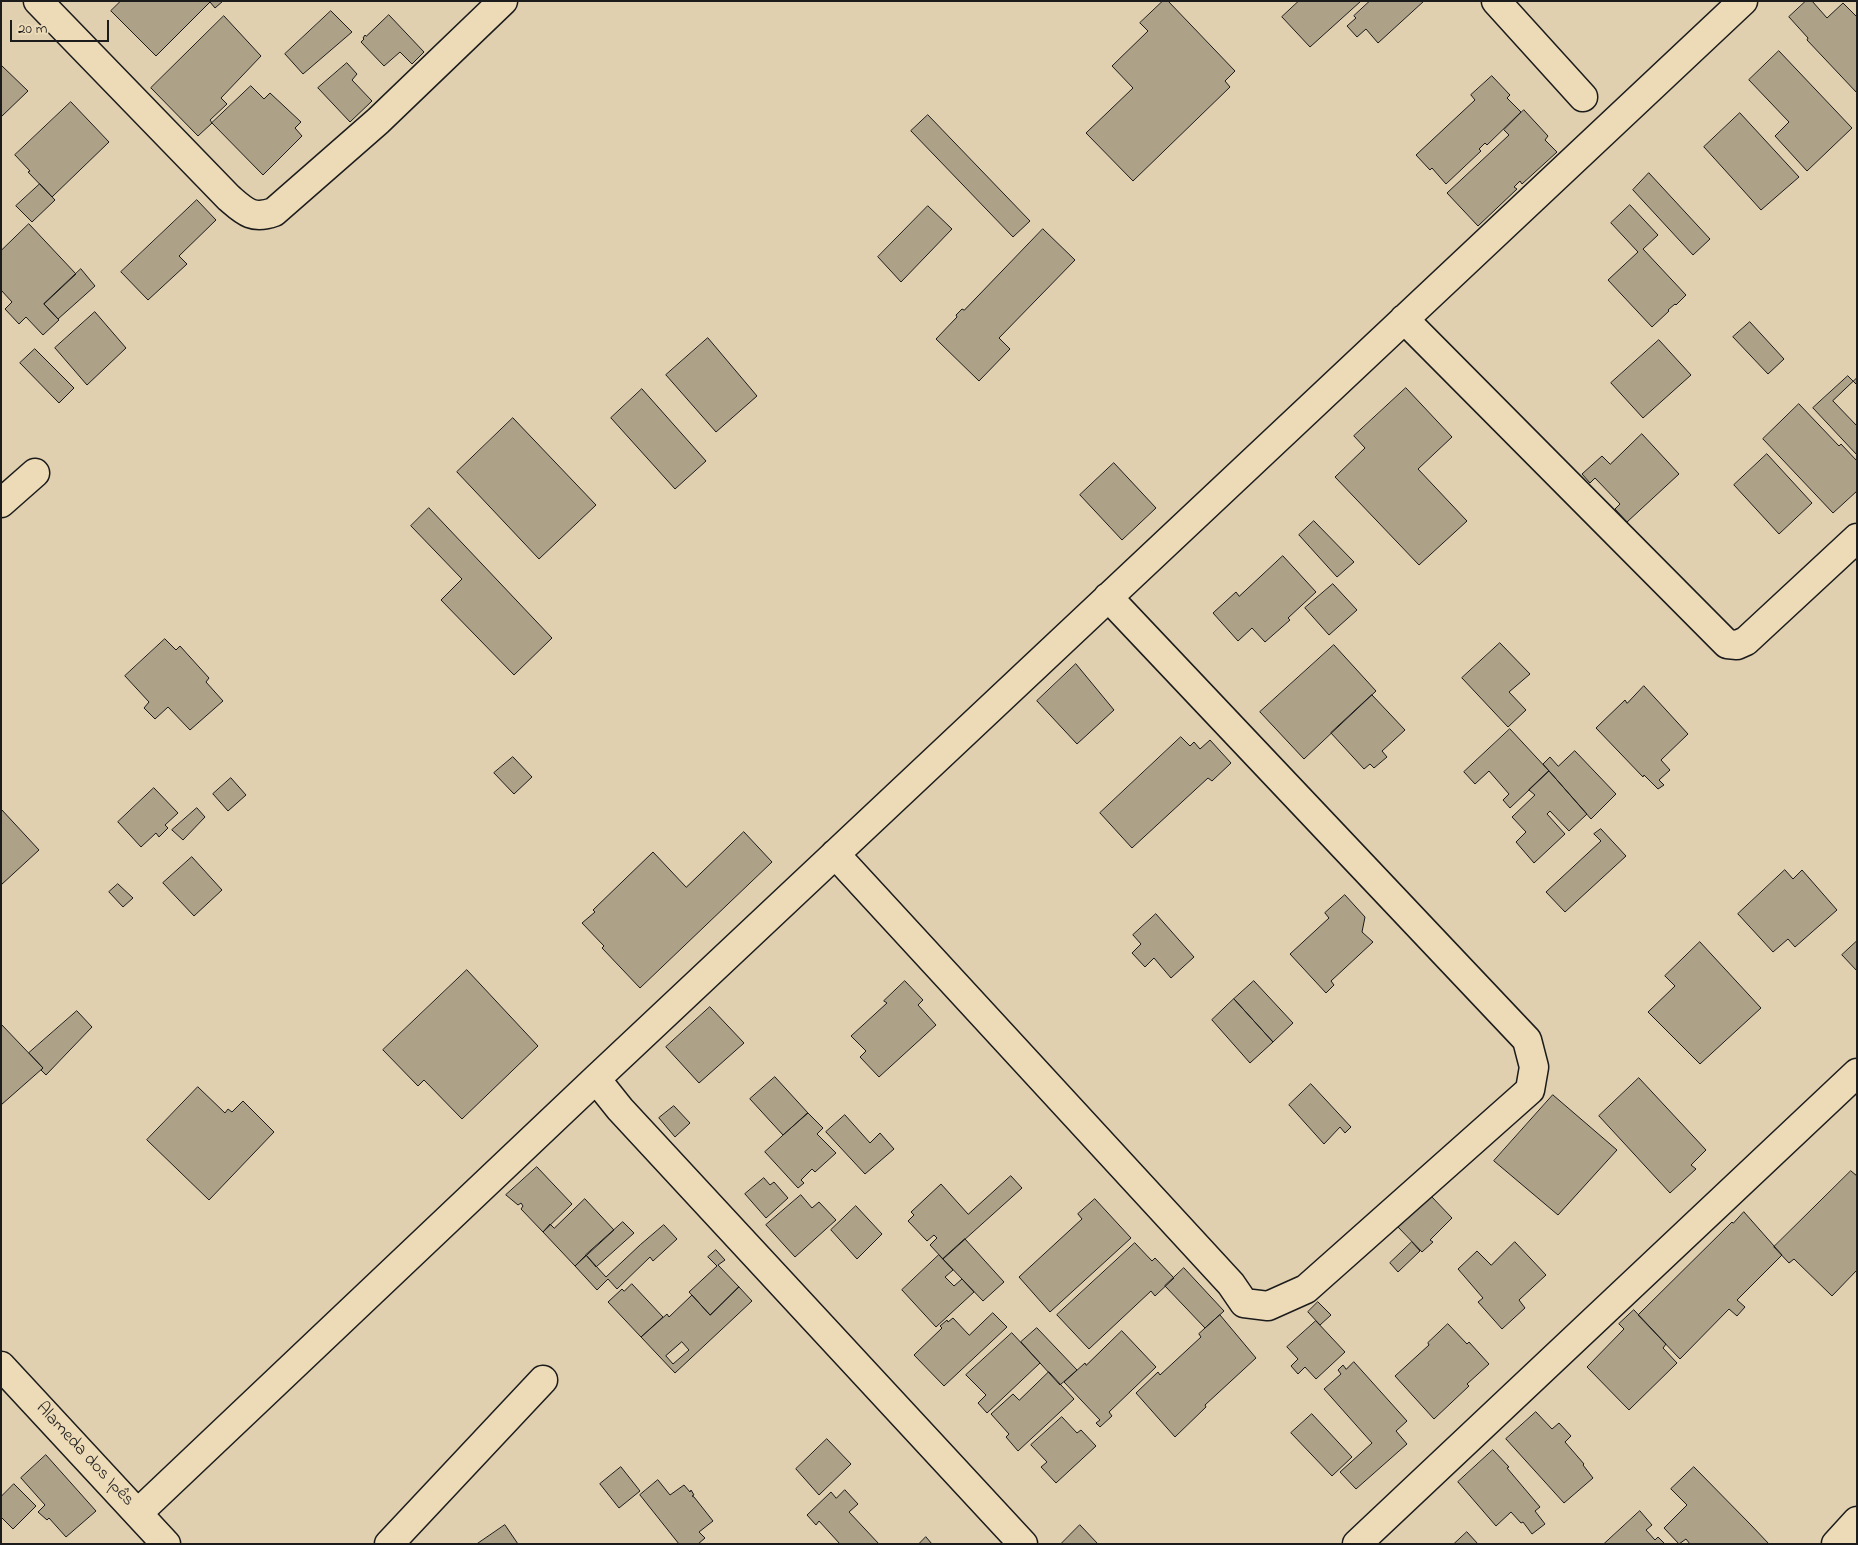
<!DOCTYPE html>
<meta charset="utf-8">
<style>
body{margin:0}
#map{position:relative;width:1858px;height:1545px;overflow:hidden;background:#e0d0af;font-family:"Indie Flower",sans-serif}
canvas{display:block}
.frame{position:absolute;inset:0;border:2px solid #1c1c1c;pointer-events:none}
.scale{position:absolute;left:10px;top:20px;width:99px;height:22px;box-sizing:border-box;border:2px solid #1c1c1c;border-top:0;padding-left:6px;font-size:15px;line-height:18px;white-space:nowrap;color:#1c1c1c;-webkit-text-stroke:4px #eddbb8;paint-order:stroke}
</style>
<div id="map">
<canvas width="1858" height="1545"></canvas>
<div class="frame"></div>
<div class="scale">20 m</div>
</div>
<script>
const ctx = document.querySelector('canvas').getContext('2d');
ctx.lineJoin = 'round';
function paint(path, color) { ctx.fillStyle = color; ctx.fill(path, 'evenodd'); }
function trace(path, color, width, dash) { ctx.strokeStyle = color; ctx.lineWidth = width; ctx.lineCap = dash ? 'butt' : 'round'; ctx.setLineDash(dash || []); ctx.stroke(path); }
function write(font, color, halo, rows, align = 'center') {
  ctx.font = font + ' "Indie Flower",sans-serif'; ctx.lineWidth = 4.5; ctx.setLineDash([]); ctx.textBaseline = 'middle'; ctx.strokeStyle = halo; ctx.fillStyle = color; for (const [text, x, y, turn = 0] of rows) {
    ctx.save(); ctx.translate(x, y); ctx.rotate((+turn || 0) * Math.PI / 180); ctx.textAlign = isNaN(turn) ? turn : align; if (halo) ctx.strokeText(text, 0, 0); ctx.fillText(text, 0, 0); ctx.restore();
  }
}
const building = new Path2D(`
 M 121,1 L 223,1 L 215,8 L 210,2 L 156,56 L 111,11 Z
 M 1163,1 L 1168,1 L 1235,71 L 1225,81 L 1230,87 L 1133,181 L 1086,133 L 1133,88 L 1112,66 L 1148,31 L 1140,23 Z
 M 1299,1 L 1361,1 L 1310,47 L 1282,17 Z
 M 1370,1 L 1424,1 L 1378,43 L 1366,29 L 1357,37 L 1347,26 L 1356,18 L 1354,16 Z
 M 1806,1 L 1812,1 L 1827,18 L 1843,3 L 1857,17 L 1857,93 L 1807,40 L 1808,38 L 1789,17 Z
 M 331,11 L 352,32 L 303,74 L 285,54 Z
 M 389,15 L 424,52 L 412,64 L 400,52 L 384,66 L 361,42 L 364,39 L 363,38 L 365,35 L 366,36 Z
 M 224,16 L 261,56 L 221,98 L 227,104 L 210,120 L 212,123 L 198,136 L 151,88 Z
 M 1779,51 L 1852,128 L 1807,171 L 1775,136 L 1789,122 L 1749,80 Z
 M 347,63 L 357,74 L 352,80 L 372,101 L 350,122 L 318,88 Z
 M 1,65 L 28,91 L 1,117 Z
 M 1492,76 L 1510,95 L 1507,98 L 1521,112 L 1487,145 L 1485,143 L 1479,149 L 1481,151 L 1446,184 L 1432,168 L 1430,170 L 1416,155 L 1475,100 L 1471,95 Z
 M 251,86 L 264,99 L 270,93 L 301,122 L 295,128 L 302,136 L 263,175 L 212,123 Z
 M 71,102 L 109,142 L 52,197 L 28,172 L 30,171 L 15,155 Z
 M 1524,110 L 1548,136 L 1545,140 L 1557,152 L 1522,184 L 1520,181 L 1514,187 L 1517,189 L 1478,226 L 1447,193 L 1509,135 L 1504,130 Z
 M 1740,113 L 1799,177 L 1761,210 L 1704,147 Z
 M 928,115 L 1030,221 L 1013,237 L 911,131 Z
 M 1649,173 L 1710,239 L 1693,255 L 1633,190 Z
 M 40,184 L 55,200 L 32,222 L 16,206 Z
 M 197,200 L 216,220 L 179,256 L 187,264 L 148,300 L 121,272 Z
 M 1630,205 L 1658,235 L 1643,249 L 1686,295 L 1676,305 L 1675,304 L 1668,310 L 1669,311 L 1652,327 L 1608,280 L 1638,252 L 1611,223 Z
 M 928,206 L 952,229 L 901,282 L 878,257 Z
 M 29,224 L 76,274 L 44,304 L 59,320 L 43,335 L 26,317 L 19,324 L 5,309 L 12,302 L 1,290 L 1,251 Z
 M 1043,229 L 1075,260 L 999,338 L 1010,349 L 979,381 L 936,339 L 957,317 L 956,315 L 962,309 L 964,310 Z
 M 81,269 L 95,286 L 58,319 L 44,304 Z
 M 95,312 L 126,348 L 87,385 L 55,348 Z
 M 1750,322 L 1784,359 L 1768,374 L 1733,337 Z
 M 708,338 L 757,396 L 716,432 L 666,375 Z
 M 1659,340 L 1691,375 L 1643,418 L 1611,383 Z
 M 35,349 L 74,388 L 59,403 L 20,363 Z
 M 1848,376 L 1857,385 L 1857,455 L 1813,408 Z
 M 1857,378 L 1857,426 L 1833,401 Z
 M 1406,388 L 1452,437 L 1418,469 L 1467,521 L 1419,565 L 1335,477 L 1365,448 L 1354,436 Z
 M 642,389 L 706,461 L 675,489 L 611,418 Z
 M 1799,404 L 1839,446 L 1841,444 L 1857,461 L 1857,491 L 1833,513 L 1763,439 Z
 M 513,418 L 596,505 L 539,559 L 457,472 Z
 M 1642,434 L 1679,474 L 1627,522 L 1615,509 L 1620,504 L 1595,478 L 1590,483 L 1582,474 L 1602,456 L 1610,464 Z
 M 1767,454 L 1812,503 L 1779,534 L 1734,485 Z
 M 1114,463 L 1156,508 L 1122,540 L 1080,495 Z
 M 429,508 L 552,638 L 514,675 L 441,600 L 462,579 L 411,526 Z
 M 1314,521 L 1354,562 L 1337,577 L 1299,535 Z
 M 1283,556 L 1316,592 L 1288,618 L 1290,620 L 1265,642 L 1252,628 L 1238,641 L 1213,613 L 1236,592 L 1239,596 Z
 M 1333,584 L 1357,610 L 1329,635 L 1305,608 Z
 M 165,639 L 176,650 L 180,646 L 209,678 L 206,682 L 223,701 L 190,730 L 168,707 L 155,719 L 144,708 L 149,702 L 125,676 Z
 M 1500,643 L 1530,674 L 1509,692 L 1526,710 L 1508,727 L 1462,678 Z
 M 1334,645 L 1376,691 L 1304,759 L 1260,712 Z
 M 1076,664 L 1114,710 L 1077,744 L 1037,701 Z
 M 1644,686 L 1688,734 L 1661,760 L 1670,770 L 1659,780 L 1664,785 L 1658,789 L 1644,775 L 1643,777 L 1596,728 L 1625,700 L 1627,703 Z
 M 1372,695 L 1405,730 L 1382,751 L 1387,757 L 1374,768 L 1370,764 L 1364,769 L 1331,733 Z
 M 1510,729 L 1549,771 L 1510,808 L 1503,800 L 1509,794 L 1489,771 L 1475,784 L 1464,772 Z
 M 1181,737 L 1190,746 L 1194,742 L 1200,749 L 1210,740 L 1231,763 L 1212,781 L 1208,778 L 1132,848 L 1100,813 Z
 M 1575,751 L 1616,794 L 1591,819 L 1543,764 L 1550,757 L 1558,766 Z
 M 513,757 L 532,777 L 514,794 L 494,773 Z
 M 1549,771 L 1587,814 L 1569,831 L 1550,811 L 1547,814 L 1565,834 L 1534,863 L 1516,842 L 1526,832 L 1512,817 L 1535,795 L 1529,790 Z
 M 231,778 L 246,795 L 228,811 L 213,794 Z
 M 154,788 L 178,813 L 165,825 L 168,828 L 159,837 L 156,833 L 141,847 L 118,822 Z
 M 197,808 L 205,817 L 183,840 L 172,830 Z
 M 1,809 L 39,850 L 1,885 Z
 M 1601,829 L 1626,856 L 1565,912 L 1546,892 L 1601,841 L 1594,834 Z
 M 744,832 L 772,862 L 640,988 L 602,948 L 604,946 L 582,923 L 595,912 L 593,910 L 653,852 L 686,887 Z
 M 192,857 L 222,890 L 194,916 L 163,883 Z
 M 1785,870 L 1793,879 L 1802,870 L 1837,910 L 1795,947 L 1788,939 L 1773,952 L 1738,914 Z
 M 118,884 L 133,898 L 123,907 L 109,892 Z
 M 1345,895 L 1365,917 L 1362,932 L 1373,942 L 1331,981 L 1334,985 L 1326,993 L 1290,954 L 1329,918 L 1325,913 Z
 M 1156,914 L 1194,957 L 1171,978 L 1154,958 L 1145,967 L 1132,953 L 1141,944 L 1133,935 Z
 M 1857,941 L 1857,971 L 1842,955 Z
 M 1700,942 L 1761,1008 L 1700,1064 L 1648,1012 L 1675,986 L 1665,976 Z
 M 467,970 L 538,1046 L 462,1119 L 424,1080 L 418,1086 L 383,1050 Z
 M 905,981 L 923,1000 L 918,1005 L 936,1025 L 879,1077 L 860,1057 L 866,1051 L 851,1036 L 887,1003 L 884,1001 Z
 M 1254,981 L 1293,1023 L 1273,1042 L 1234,999 Z
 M 1234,999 L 1273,1042 L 1250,1063 L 1212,1020 Z
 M 710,1007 L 744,1043 L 699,1083 L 666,1047 Z
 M 77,1011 L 92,1027 L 46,1075 L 41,1070 L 43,1068 L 29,1053 Z
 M 1,1024 L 43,1068 L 1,1105 Z
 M 775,1077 L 808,1113 L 783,1135 L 750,1099 Z
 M 1639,1078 L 1706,1150 L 1691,1165 L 1696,1169 L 1670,1193 L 1599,1116 Z
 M 1311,1084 L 1351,1127 L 1345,1133 L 1340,1127 L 1324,1144 L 1289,1105 Z
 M 198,1087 L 225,1113 L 228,1109 L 232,1112 L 243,1101 L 274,1132 L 209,1200 L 147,1140 Z
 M 1553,1095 L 1617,1150 L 1558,1215 L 1494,1161 Z
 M 674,1106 L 690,1123 L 675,1137 L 659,1118 Z
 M 808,1113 L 823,1128 L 817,1134 L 836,1153 L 815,1172 L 812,1169 L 801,1180 L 804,1183 L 798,1188 L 765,1152 Z
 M 845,1115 L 870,1143 L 880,1133 L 894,1149 L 865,1174 L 826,1132 Z
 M 537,1167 L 572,1204 L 543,1232 L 521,1209 L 523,1206 L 521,1203 L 518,1205 L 506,1195 Z
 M 1851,1171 L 1857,1176 L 1857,1270 L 1832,1296 L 1794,1259 L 1789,1263 L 1774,1247 Z
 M 1011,1176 L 1022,1188 L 943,1259 L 930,1245 L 937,1238 L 934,1235 L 927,1241 L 908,1221 L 914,1215 L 911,1212 L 941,1184 L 968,1214 Z
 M 764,1178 L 770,1185 L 774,1182 L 788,1198 L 766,1218 L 745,1194 Z
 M 801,1195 L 812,1208 L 819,1202 L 836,1220 L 795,1257 L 766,1225 Z
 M 1431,1196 L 1452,1218 L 1430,1240 L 1433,1242 L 1422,1252 L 1398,1227 Z
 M 585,1199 L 614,1230 L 575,1266 L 543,1232 L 550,1224 L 554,1228 Z
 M 1095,1199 L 1131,1238 L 1050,1312 L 1019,1277 L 1082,1219 L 1078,1214 Z
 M 856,1206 L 882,1234 L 857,1259 L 831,1230 Z
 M 1744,1212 L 1782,1255 L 1737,1300 L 1745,1307 L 1737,1316 L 1729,1309 L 1680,1359 L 1638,1315 L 1732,1222 L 1733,1223 Z
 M 623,1222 L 634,1233 L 596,1267 L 586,1255 Z
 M 664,1225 L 677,1239 L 653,1261 L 650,1257 L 617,1289 L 608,1279 L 597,1290 L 575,1266 L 586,1255 L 606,1277 L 640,1245 Z
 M 965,1239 L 1004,1282 L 983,1301 L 943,1259 Z
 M 1412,1242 L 1420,1251 L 1398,1272 L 1390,1263 Z
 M 1515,1242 L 1546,1275 L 1519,1300 L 1525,1308 L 1502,1329 L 1478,1302 L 1483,1298 L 1458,1269 L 1477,1251 L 1491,1265 Z
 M 1135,1243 L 1152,1261 L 1155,1258 L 1174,1278 L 1155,1296 L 1151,1291 L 1089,1349 L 1057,1315 Z
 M 716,1250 L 725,1260 L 718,1265 L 739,1287 L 710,1315 L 689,1292 L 717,1266 L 708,1257 Z
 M 939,1255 L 953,1270 L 945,1277 L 954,1286 L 962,1279 L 974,1292 L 936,1327 L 902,1290 Z
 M 1184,1268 L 1224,1311 L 1205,1328 L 1165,1286 Z
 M 632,1284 L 663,1317 L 641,1337 L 608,1302 L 622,1289 L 624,1291 Z
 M 739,1287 L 752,1301 L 675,1373 L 641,1337 L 667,1314 L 669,1317 L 692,1295 L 710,1315 ZM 682,1342 L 689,1350 L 673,1364 L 666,1356 Z
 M 1318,1302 L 1331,1315 L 1320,1325 L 1308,1312 Z
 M 1634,1310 L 1666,1344 L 1663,1348 L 1677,1363 L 1629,1410 L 1587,1367 L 1624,1329 L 1619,1324 Z
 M 993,1313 L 1007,1327 L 944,1386 L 914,1355 L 942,1328 L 940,1326 L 947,1320 L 948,1322 L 953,1318 L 969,1335 Z
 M 1220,1315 L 1256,1358 L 1205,1405 L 1206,1407 L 1175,1437 L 1136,1393 L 1158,1372 L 1160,1375 L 1201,1337 L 1199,1334 Z
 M 1316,1321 L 1345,1352 L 1316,1379 L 1305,1367 L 1298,1374 L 1291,1366 L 1298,1359 L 1287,1347 Z
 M 1448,1324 L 1467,1344 L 1469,1342 L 1489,1364 L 1467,1384 L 1469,1386 L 1434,1419 L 1395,1376 L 1429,1345 L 1428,1343 Z
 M 1037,1328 L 1077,1370 L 1060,1385 L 1021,1342 Z
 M 1122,1331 L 1156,1367 L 1109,1412 L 1112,1416 L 1100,1427 L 1096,1423 L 1100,1420 L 1064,1382 L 1085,1363 L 1086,1365 Z
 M 1012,1333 L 1040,1363 L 987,1413 L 978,1403 L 986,1395 L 966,1375 Z
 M 1354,1362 L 1407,1421 L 1396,1431 L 1407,1444 L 1356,1489 L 1340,1472 L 1372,1443 L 1324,1389 L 1341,1374 L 1338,1370 L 1343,1365 L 1346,1369 Z
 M 1049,1372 L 1074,1399 L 1018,1451 L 1006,1437 L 1009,1434 L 991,1414 L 1013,1394 L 1019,1400 Z
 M 1536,1412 L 1552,1429 L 1559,1423 L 1571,1436 L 1565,1442 L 1584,1464 L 1583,1465 L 1593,1478 L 1564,1503 L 1506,1439 Z
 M 1312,1414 L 1352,1457 L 1332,1476 L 1291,1433 Z
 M 1062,1417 L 1077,1433 L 1081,1430 L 1096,1446 L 1056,1483 L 1041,1467 L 1047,1462 L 1031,1445 Z
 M 827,1439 L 851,1464 L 819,1495 L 796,1469 Z
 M 1493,1450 L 1509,1467 L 1507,1468 L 1540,1507 L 1535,1511 L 1545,1524 L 1532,1534 L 1523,1522 L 1521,1523 L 1511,1512 L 1496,1526 L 1458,1482 Z
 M 46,1455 L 96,1511 L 66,1537 L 49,1518 L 47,1520 L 38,1512 L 45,1505 L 21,1478 Z
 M 621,1467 L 640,1491 L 619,1508 L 600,1484 Z
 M 1694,1467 L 1751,1525 L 1769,1544 L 1690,1544 L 1686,1539 L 1679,1544 L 1664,1528 L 1687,1505 L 1671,1489 Z
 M 658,1480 L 670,1495 L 684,1485 L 690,1492 L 691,1490 L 694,1495 L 692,1496 L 694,1497 L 713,1521 L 699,1532 L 705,1538 L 698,1544 L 679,1544 L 640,1495 Z
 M 14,1484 L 36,1506 L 13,1529 L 1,1517 L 1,1497 Z
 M 845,1490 L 858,1504 L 849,1512 L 879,1544 L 840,1544 L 819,1521 L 816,1525 L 807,1515 L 831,1492 L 836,1498 Z
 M 1640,1511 L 1652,1525 L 1646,1530 L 1655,1540 L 1658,1537 L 1665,1544 L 1604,1544 Z
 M 505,1525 L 518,1544 L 477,1544 Z
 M 1080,1525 L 1098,1544 L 1061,1544 Z
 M 1467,1532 L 1478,1544 L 1454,1544 Z
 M 926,1537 L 932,1544 L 919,1544 Z`);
const minor = new Path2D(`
 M 38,1 L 229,198 C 244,211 252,220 274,212 L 378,121 L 503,1
 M 1496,1 L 1583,97
 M 1404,319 L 1727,644 L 1737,645 L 1746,641 L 1857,538
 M 1,503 L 35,473
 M 835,854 L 1231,1284 L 1244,1303 L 1268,1306 L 1306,1289 L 1530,1090 L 1534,1067 L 1527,1040 L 1108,597
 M 596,1079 L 620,1109 L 1023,1544
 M 138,1513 L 596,1079 L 1743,1
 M 389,1544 L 543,1380
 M 1357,1544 L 1857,1073
 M 1836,1544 L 1857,1521`);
const tertiary = new Path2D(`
 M 1,1366 L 166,1544`);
const streetNames = [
 ["Alameda dos Ipês",84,1455,47]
];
paint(building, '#ada188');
trace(building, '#1c1c1c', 1);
trace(minor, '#1c1c1c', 31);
trace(tertiary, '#1c1c1c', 31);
trace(minor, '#eddbb8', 28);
trace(tertiary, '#eddbb8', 28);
write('18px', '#1c1c1c', '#eddbb8', streetNames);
</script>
